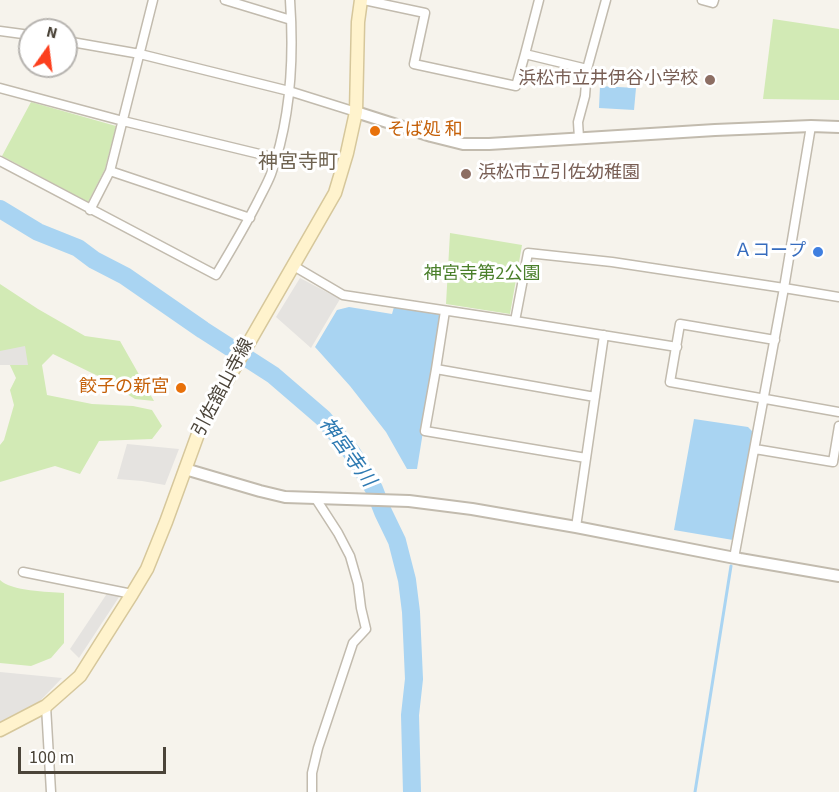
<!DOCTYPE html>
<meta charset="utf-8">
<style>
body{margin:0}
#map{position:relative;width:839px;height:792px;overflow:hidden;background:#f6f3ec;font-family:"Source Sans 3",sans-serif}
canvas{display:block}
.north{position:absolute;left:18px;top:18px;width:60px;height:60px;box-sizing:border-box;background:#fff;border:2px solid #b7b4b0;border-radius:50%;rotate:14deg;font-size:16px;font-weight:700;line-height:24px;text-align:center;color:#4b4439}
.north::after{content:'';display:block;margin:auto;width:21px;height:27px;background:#fc3f1d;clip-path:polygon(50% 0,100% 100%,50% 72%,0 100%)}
.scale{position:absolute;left:18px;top:747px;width:148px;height:27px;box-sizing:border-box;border:3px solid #4b4439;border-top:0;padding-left:8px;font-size:18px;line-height:21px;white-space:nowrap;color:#4b4439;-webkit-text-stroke:4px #fff;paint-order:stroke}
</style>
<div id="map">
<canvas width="839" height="792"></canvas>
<div class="north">N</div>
<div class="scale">100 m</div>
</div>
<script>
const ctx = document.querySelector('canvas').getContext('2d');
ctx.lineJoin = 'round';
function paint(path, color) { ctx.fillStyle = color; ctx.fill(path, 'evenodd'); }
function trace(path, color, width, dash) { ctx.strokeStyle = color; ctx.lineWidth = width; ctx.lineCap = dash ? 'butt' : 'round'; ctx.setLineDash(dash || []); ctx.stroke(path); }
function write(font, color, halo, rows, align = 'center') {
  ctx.font = font + ' "Source Sans 3","Noto Sans JP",sans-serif'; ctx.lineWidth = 6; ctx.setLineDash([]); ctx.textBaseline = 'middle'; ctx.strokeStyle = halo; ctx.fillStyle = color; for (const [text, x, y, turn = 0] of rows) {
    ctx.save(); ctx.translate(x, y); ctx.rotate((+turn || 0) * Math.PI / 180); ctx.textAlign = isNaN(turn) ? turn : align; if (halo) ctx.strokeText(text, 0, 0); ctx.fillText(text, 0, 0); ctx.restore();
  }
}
const green = new Path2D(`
 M 773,19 L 839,29 L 839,100 L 763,99 Z
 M 31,102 L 116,126 L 105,169 L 88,202 L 2,156 Z
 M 450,233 L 522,245 L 510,314 L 446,304 Z
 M 0,284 L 38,309 L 85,336 L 120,341 L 154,401 L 135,399 L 100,377 L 53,354 L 42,365 L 47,395 L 92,404 L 133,406 L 152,410 L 162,426 L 152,439 L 99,441 L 80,474 L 55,466 L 0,482 L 0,445 L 4,440 L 14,405 L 10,390 L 16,378 L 9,363 L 0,361 Z
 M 0,580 C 11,591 48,592 64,593 L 64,643 L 51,658 L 31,666 L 0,663 Z`);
const parking = new Path2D(`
 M 300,278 L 340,299 L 311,348 L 276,317 Z
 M 25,346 L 28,365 L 0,365 L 0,351 Z
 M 127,444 L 179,449 L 165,485 L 142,481 L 117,479 Z
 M 108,592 L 119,597 L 79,658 L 70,649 Z
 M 0,672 L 62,678 L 39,702 L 0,724 Z`);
const water = new Path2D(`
 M 600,86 L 636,88 L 634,110 L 599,108 Z
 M 349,307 L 392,314 L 394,307 L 439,314 L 441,320 L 417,469 L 407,469 L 386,432 L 350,386 L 315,347 L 337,310 Z
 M 694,419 L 748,427 L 754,433 L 733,540 L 674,530 Z`);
const stream = new Path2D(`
 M 695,792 L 731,566`);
const river = new Path2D(`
 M 0,209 L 38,232 L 78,248 L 94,260 L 125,276 L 203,330 L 273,375 L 323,418 L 352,453 L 374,489 L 383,512 L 397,541 L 407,580 L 411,612 L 414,679 L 410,715 L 412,792`);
const minor = new Path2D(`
 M 225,0 L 291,20
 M 364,0 L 425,13 L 414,64 L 516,86 L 525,54
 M 539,0 L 525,54 L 587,69
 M 702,0 L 713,3 L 714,0
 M 0,31 L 30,35
 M 66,41 L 140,54 L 289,91 L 356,112
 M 0,88 L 123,121 L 276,158
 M 811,126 L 784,288 L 839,297
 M 579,138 L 578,122 L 585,96 L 587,69 L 606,0
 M 0,161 L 216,275 C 231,250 246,225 259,199 C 263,191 268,182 271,174 C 291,119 294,57 290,0
 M 110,171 L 250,218
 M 90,210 L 110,171 L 153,0
 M 292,265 L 343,295 L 515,321 L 677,347
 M 445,311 L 436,369 L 425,431 L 586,458
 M 515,321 L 528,253 L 612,262 L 784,288 L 734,558
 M 775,340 L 680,324 L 670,382 L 839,412
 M 436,369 L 595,397
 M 755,449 L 833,462 L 839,426
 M 576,527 L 604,335
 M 23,572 L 132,594
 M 46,706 L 51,792
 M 312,792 L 312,773 L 318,748 L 353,643 L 366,629 L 361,608 L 358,584 L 350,556 L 338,533 L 316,499`);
const tertiary = new Path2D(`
 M 356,112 L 431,136 L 463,144 L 489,144 L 715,130 L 811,126 L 839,127
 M 185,469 L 260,491 L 285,497 L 409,501 L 472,509 L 576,527 L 740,559 L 839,576`);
const secondary = new Path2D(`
 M 0,730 L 46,706 L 80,676 L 132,594 L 147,569 L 166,522 L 198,434 L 209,412 L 335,193 L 347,153 L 356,112 L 358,22 L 361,0`);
const markers = [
 [710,80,6,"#8d6e63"],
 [375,131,6,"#e8710a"],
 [466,174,6,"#8d6e63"],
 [818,252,6,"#3f7fe0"],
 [181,388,6,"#e8710a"]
];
const educationNames = [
 ["浜松市立井伊谷小学校",698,80],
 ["浜松市立引佐幼稚園",478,174,"left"]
];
const foodNames = [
 ["そば処 和",387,131],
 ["餃子の新宮",169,388,"right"]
];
const shopNames = [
 ["Ａコープ",806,252]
];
const parkNames = [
 ["神宮寺第2公園",482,275]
];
const streetNames = [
 ["引佐舘山寺線",224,388,-62]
];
const neighbourhoodNames = [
 ["神宮寺町",298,164]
];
const waterNames = [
 ["神宮寺川",346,453,54]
];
paint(green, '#d2eab5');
paint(parking, '#e5e3e0');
paint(water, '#a9d4f2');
trace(stream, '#a9d4f2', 3);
trace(river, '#a9d4f2', 18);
trace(minor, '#c2bbae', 11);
trace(tertiary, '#c2bbae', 14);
trace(secondary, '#d6c79b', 15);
trace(minor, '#fff', 8);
trace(tertiary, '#fff', 10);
trace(secondary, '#fff3cd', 12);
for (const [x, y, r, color] of markers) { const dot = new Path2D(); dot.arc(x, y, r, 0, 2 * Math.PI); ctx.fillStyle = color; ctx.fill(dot); trace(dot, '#fff', 2); }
write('18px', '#785e54', '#fff', educationNames, 'right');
write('18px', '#c56008', '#fff', foodNames, 'left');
write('18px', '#366cbe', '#fff', shopNames, 'right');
write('18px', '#4a7f2a', '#fff', parkNames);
write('18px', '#4b4439', '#fff', streetNames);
write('20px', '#6e6250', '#fff', neighbourhoodNames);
write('italic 20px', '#2e7ab2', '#fff', waterNames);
</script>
